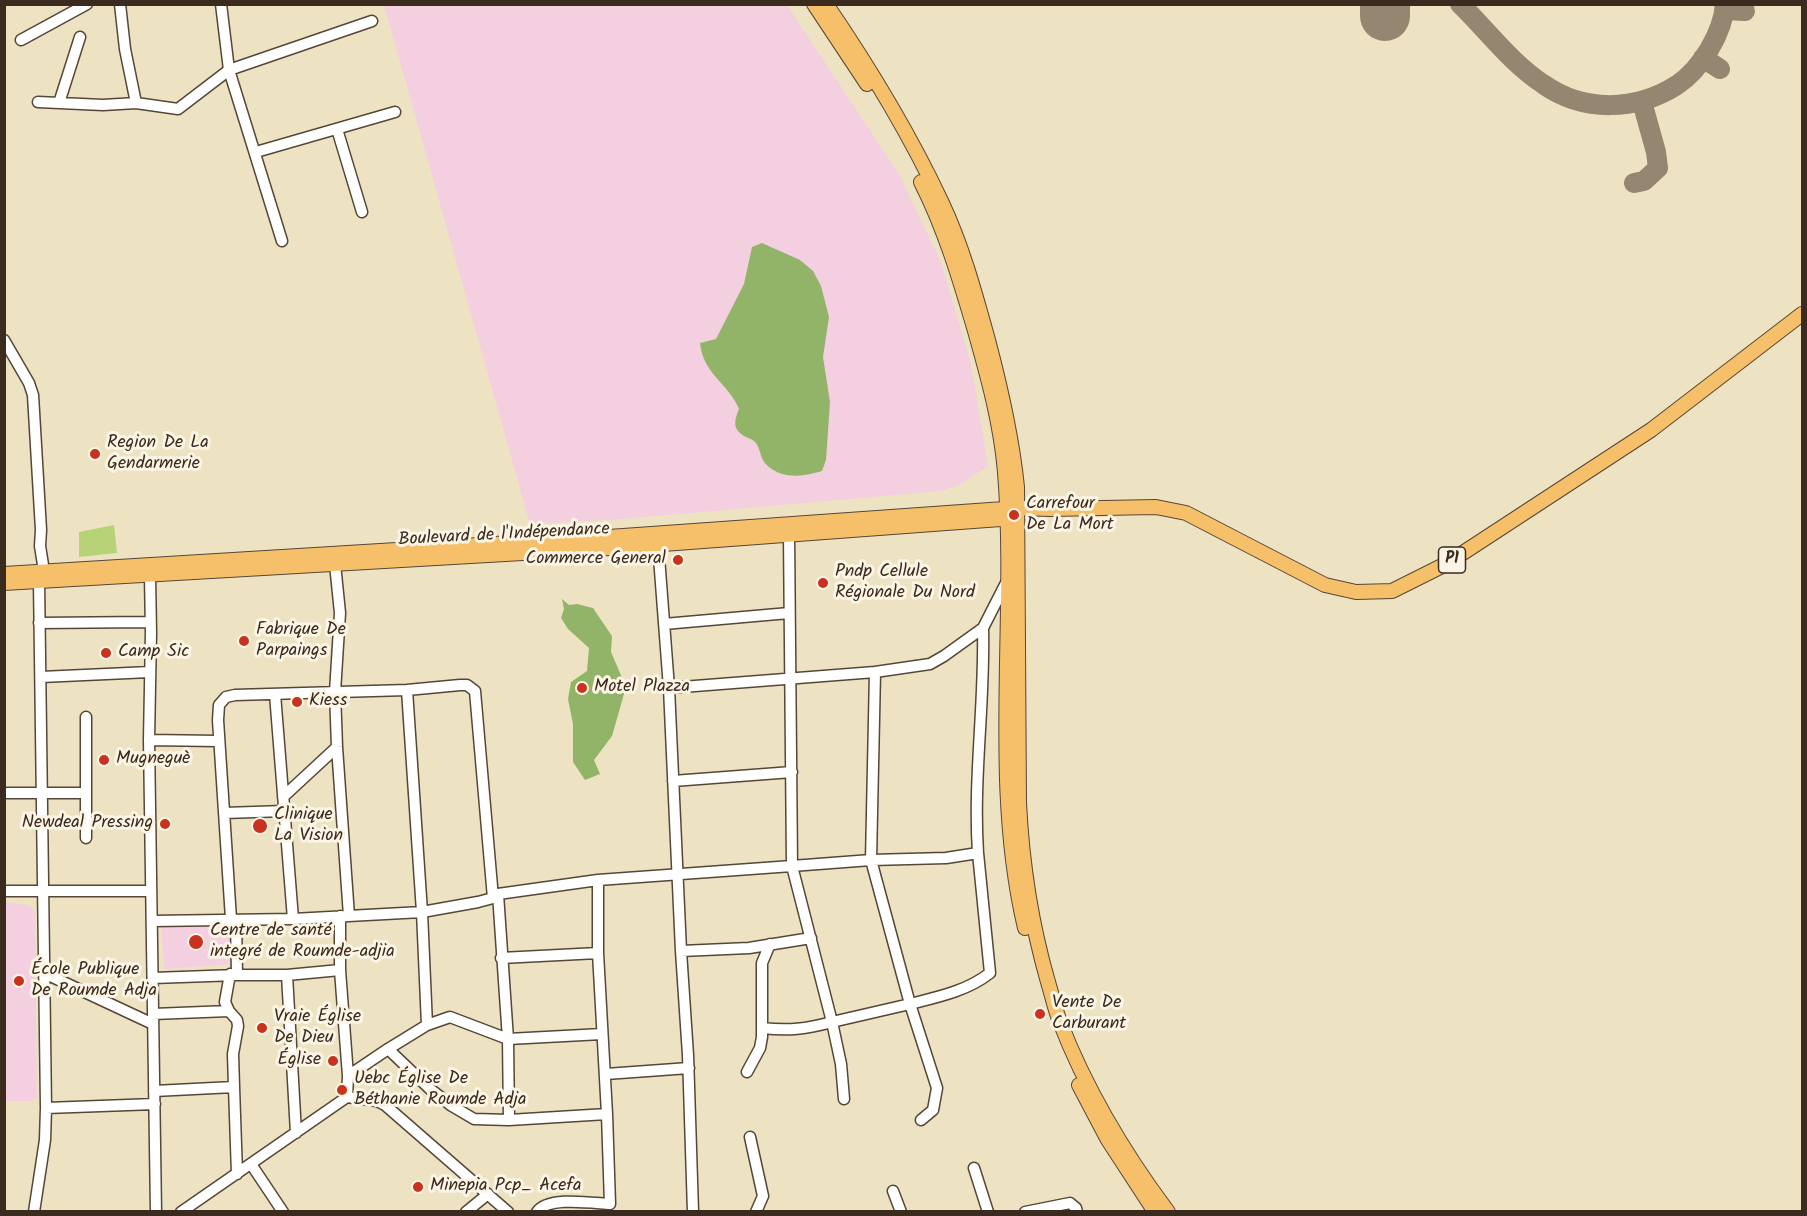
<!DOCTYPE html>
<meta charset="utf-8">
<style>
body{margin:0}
#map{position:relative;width:1807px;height:1216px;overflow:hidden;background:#ede3c3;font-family:Kalam,sans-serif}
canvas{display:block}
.frame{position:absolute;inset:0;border:6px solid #3b2a1e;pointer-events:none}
</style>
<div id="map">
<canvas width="1807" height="1216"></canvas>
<div class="frame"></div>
</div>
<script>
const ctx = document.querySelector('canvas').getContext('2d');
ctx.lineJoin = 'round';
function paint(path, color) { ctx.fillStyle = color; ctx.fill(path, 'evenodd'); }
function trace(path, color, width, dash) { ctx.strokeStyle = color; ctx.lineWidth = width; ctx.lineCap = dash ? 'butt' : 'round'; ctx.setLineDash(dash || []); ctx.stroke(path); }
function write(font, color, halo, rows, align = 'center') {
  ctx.font = font + ' Kalam,sans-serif'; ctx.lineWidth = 6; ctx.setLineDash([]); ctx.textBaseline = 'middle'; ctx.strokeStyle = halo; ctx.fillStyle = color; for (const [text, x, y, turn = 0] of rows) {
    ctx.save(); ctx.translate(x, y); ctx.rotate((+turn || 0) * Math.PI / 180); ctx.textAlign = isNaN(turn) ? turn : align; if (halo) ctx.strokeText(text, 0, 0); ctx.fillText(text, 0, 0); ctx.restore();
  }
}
const built = new Path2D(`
 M 384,5 L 787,5 L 899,174 L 941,262 L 971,364 L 988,466 L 961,484 L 941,491 L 622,519 L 530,524 Z
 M 5,902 L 28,905 L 35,911 L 37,1098 L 30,1101 L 5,1101 Z
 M 228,916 L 231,964 L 164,969 L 161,921 Z`);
const green = new Path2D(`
 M 114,525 L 117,553 L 79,557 L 79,532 Z`);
const forest = new Path2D(`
 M 762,243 L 800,260 L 813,271 L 821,286 L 829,317 L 823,357 L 830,402 L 826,460 L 822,471 C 803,477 779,480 764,462 C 760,456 760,446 754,441 C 752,439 748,438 746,437 C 732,430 734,421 739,409 C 729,384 703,374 700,343 L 716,339 L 744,284 L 752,247 Z
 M 562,599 L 569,605 L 577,604 L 593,608 L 612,636 L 611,652 L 626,687 L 612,736 L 594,760 L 600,774 L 585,780 L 573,762 L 573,724 L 568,699 L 571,682 L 587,671 L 589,648 L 568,629 L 561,618 L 564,609 Z`);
const taxiway = new Path2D(`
 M 1460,4 C 1487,30 1511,63 1543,84 C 1584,113 1636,111 1677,85 C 1701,69 1723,33 1725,4
 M 1725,10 L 1745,11
 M 1703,58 L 1720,69
 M 1634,183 L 1644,181 L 1658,168 L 1656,152 L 1642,102`);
const runway = new Path2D(`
 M 1385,16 L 1385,4`);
const minor = new Path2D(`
 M 120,4 L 125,49 L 136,103
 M 221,4 L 229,70 L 282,241
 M 21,40 L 87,4
 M 38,102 L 103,105 L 136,103 L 178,109 L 229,70 L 372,21
 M 59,103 L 80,37
 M 337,129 L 362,212
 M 256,152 L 395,112
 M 4,340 L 29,383 L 33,395 L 41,530 L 40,546 L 44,571
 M 658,544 L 669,688 L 681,951 L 688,1055 L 693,1212
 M 335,564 L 340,613 L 335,692 L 337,747 L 349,916
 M 150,575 L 151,633 L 149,740 L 156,1212
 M 39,623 L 147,622
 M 664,624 L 789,613
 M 875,672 L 930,664 L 944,656 L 983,628 L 1007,581
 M 41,677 L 150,672
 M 669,688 L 875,672 L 871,860 L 792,866 C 792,755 789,645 789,534
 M 407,690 L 460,685 L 467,685 L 475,691 L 493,898
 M 275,694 L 293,919
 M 149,740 L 218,741
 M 673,781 L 792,772
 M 4,793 L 86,793
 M 283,797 L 337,747
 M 224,813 L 285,811
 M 86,838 L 86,717
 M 4,891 L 151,891
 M 498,894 L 508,1039 L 509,1120
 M 340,916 L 340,970 L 348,1076 L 347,1097
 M 231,919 L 218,720 L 219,705 L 226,697 L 235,695 L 407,690 L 422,912 L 427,1025 L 388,1049
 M 236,920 L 237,975 L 287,975
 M 152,921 L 293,919 L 422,912 L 478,902 L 493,898 L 498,894 L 598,880 L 792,866 L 832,1022 L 910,1004 L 871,860 L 946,858 L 978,853 C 973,778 985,703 983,628
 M 681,951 L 749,948 L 811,938
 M 501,958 L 598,953
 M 44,973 L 153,1024
 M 230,974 L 225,1002 L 229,1011 L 237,1020 L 238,1026 L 233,1054 L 234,1087
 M 153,978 L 237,975
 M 153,1014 L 229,1011
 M 427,1025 L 450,1017 L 508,1039 L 602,1034
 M 762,1028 C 789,1031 806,1029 832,1022 L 841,1064 L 844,1099
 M 747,1072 L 760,1048 L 762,1037 L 762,963 L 770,944
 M 606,1074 L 689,1068
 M 348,1076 L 388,1049 L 430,1089 L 452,1106 L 474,1119 L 509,1120 L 607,1114 L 598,953 L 598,880
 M 154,1091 L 234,1087 L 237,1174
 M 46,1108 L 155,1104
 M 921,1120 L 933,1110 L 937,1088 L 910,1004 C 938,997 967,991 990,973 L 978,853
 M 296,1133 L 287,975 L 340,970
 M 750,1137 L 763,1196 L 756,1212
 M 251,1164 L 283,1212
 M 974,1168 L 988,1212
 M 893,1191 L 901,1212
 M 34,1212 L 45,1140 L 46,1108 L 39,581
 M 181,1212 L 347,1097 L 377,1101 L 385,1105 L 508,1212
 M 466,1212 L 488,1194
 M 537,1212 C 548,1196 592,1203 610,1204 L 607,1114
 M 1025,1212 L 1070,1203 L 1076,1208 L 1077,1212`);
const major = new Path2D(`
 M 814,4 L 867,84
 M 826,4 C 869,67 909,133 941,201 C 962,245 975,293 988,340 C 1001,389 1012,437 1017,487 L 1019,803 C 1022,864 1031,923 1048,982 C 1052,995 1055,1009 1060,1022 C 1086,1089 1124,1153 1168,1212
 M 921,182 C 945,229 960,280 975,331 C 988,377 1001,424 1005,472 C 1017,623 990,780 1025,928
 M 4,574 L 609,537 L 1018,508 L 1050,509 L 1156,507 L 1186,513 L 1325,585 L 1356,592 L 1392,591 L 1446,564 L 1651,430 L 1802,314
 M 4,583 L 609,548 L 1014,518
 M 1079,1085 L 1108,1140 L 1155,1212`);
const markers = [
 [95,454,6,"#c8321e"],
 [1014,515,6,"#c8321e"],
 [678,560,6,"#c8321e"],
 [823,583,6,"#c8321e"],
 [244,641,6,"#c8321e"],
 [106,653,6,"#c8321e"],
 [582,688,6,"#c8321e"],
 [297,702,6,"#c8321e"],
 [104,760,6,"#c8321e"],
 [165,824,6,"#c8321e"],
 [260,826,8,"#c8321e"],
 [196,942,8,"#c8321e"],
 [19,981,6,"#c8321e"],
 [1040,1014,6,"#c8321e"],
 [262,1028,6,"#c8321e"],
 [333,1061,6,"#c8321e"],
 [342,1090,6,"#c8321e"],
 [418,1187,6,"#c8321e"]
];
const shields = [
 [1452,560,27]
];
const shieldNames = [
 ["P1",1452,560]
];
const poiNames = [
 ["Region De La",107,444],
 ["Gendarmerie",107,465],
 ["Carrefour",1026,505],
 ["De La Mort",1026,526],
 ["Commerce General",666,560,"right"],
 ["Pndp Cellule",835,573],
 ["Régionale Du Nord",835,594],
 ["Fabrique De",256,631],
 ["Parpaings",256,652],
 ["Camp Sic",118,653],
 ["Motel Plazza",594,688],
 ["Kiess",309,702],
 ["Mugneguè",116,760],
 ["Clinique",274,816],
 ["La Vision",274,837],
 ["Newdeal Pressing",153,824,"right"],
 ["Centre de santé",210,932],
 ["integré de Roumde-adjia",210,953],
 ["École Publique",31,971],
 ["De Roumde Adja",31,992],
 ["Vente De",1052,1004],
 ["Carburant",1052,1025],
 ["Vraie Église",274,1018],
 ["De Dieu",274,1039],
 ["Église",321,1061,"right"],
 ["Uebc Église De",354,1080],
 ["Béthanie Roumde Adja",354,1101],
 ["Minepia Pcp_ Acefa",430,1187]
];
const streetNames = [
 ["Boulevard de l'Indépendance",504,536,-3]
];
paint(built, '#f3cfdf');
paint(green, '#b8d277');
paint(forest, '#92b468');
trace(taxiway, '#948670', 20);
trace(runway, '#948670', 50);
trace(minor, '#564637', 13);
trace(major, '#564637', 16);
trace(minor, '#fff', 10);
trace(major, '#f6c06b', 14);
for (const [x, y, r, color] of markers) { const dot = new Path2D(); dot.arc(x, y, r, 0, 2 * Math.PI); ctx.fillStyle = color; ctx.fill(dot); trace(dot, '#fcf5e5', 2); }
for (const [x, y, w] of shields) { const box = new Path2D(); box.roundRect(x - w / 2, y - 13, w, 26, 4.5); ctx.fillStyle = '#fcf5e5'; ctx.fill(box); trace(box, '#3b2a1e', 1.5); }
write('bold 16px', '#3b2a1e', null, shieldNames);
write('18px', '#3b2a1e', '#fcf5e5', poiNames, 'left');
write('18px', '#3b2a1e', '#fcf5e5', streetNames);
</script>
